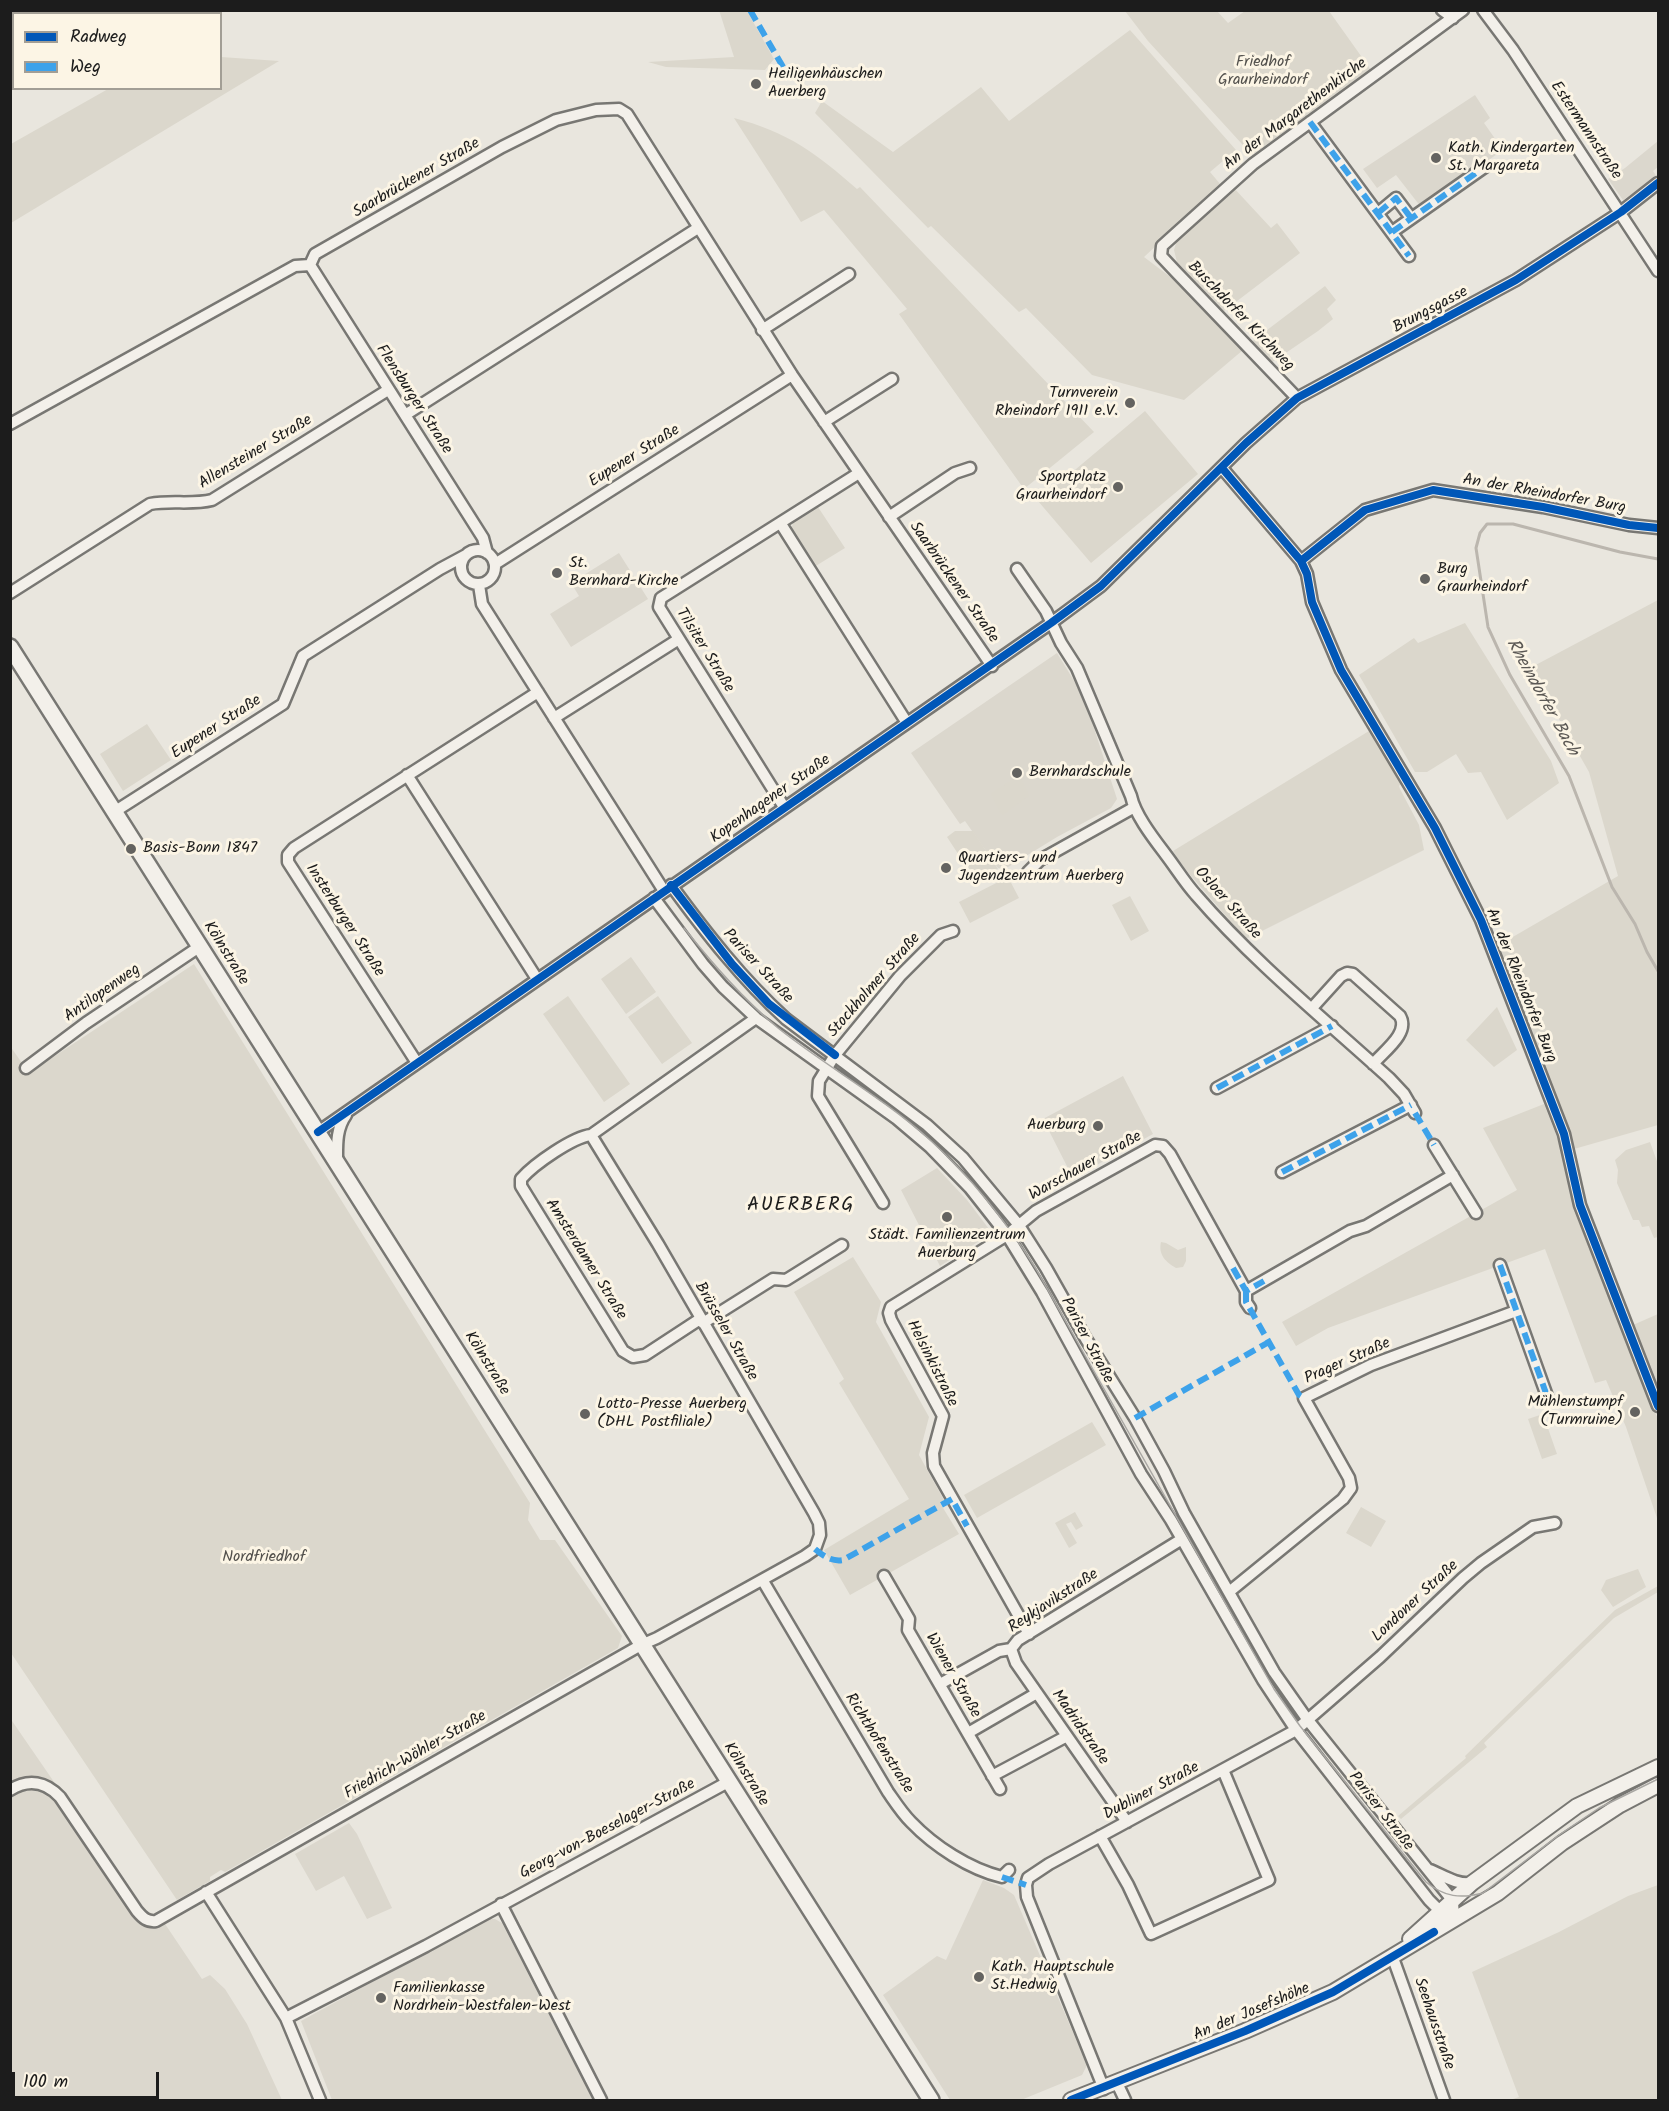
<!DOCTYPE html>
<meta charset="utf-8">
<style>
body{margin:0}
#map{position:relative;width:1669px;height:2111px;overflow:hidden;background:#e9e6de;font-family:Kalam,sans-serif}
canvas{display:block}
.frame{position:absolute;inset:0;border:12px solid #1c1c1c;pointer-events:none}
.legend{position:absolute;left:12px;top:12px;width:210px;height:78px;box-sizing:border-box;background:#fcf5e5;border:2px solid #a29e95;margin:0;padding:8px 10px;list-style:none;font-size:18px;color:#1c1c1c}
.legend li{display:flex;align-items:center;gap:12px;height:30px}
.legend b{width:30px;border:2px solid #a29e95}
.scale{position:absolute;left:12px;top:2072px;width:147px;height:27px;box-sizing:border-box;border:3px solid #1c1c1c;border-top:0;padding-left:8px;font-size:18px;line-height:21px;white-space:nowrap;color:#1c1c1c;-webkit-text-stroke:4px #fcf5e5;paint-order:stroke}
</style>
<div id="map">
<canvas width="1669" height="2111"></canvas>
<div class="frame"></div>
<ul class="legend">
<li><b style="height:8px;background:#0057b8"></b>Radweg</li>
<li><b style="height:8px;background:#3da2ea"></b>Weg</li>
</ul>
<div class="scale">100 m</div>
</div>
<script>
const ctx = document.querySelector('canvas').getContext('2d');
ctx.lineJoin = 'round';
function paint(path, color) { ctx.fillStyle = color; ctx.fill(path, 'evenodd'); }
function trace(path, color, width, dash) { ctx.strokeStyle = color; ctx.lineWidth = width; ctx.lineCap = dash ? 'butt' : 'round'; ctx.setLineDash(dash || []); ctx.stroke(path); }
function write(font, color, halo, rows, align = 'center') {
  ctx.font = font + ' Kalam,sans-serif'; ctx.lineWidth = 6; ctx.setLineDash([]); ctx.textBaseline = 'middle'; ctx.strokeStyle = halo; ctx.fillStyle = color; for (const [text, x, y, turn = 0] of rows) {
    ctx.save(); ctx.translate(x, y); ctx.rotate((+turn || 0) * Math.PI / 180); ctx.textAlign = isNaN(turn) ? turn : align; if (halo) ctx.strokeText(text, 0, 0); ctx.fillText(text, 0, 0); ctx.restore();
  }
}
const built = new Path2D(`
 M 1475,95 L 1490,118 L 1484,123 L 1503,150 L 1421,207 L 1396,175 L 1377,188 L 1363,169 Z
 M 1658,141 L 1658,167 L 1653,171 L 1657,177 L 1623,200 L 1608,179 L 1625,168 Z
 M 619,553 L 648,599 L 571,647 L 550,614 L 579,596 L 571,583 Z
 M 1057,653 L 1076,684 L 1093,725 L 1117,799 L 1111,808 L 1057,837 L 1005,869 L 998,868 L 965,821 L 960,824 L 911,753 Z
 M 1123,1076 L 1153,1134 L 1073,1178 L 1043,1119 Z
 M 937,1168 L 967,1200 L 992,1233 L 940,1266 L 901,1190 Z
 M 10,1718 L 147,1917 L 157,1912 L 202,1979 L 210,1975 L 225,1989 L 247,2024 L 282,2100 L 11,2100 Z
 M 349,1823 L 357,1834 L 392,1908 L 367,1919 L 344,1876 L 316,1891 L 295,1854 Z
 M 983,1880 L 1004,1888 L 1014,1895 L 1087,2065 L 1082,2075 L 1021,2100 L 950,2100 L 883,1995 L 937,1956 L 946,1960 Z
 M 487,1919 L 495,1919 L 502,1923 L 593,2100 L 332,2100 L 301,2021 Z`);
const green = new Path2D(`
 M 719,10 L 747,11 L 774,59 L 765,70 L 666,67 L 648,62 L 734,57 Z
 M 1125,11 L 1217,11 L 1228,23 L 1245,11 L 1329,11 L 1371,70 L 1252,155 L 1148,41 Z
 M 1130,30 L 1236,150 L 1210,172 L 1221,185 L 1144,257 L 1181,285 L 1243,350 L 1184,400 L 1092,375 L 1026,308 L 1019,312 L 931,226 L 928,228 L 815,113 L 822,101 L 893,152 L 981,87 L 1009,121 Z
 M 221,57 L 279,61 L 11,223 L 11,144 L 108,89 L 220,88 Z
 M 734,118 C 788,132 816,153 857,189 L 860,187 L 1094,432 L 1024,489 L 899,314 L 907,309 L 824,210 L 801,222 Z
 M 1233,187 L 1271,228 L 1277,223 L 1300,253 L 1224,311 L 1177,262 L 1174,250 L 1177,240 Z
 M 1325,286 L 1336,300 L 1327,309 L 1333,319 L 1318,331 L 1271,363 L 1250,343 Z
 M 1145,411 L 1198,474 L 1091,563 L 1038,501 Z
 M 818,507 L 845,548 L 814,567 L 791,531 L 793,522 Z
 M 1658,600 L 1658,1125 L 1574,1149 L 1492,949 L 1618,876 L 1589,772 L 1530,668 Z
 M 1465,623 L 1551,761 L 1559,783 L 1507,820 L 1481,772 L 1468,773 L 1456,754 L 1427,772 L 1415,772 L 1359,675 L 1414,638 L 1418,643 Z
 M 147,724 L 171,760 L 123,791 L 100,754 Z
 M 1369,731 L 1401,783 L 1399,786 L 1400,789 L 1419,825 L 1424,850 L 1246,939 L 1184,868 L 1173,851 Z
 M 1019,775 L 1029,796 L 1002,815 L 991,794 Z
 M 955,831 L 973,831 L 998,869 L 970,872 L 947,837 Z
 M 1008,877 L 1019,898 L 970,923 L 959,902 Z
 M 1130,896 L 1149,931 L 1131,941 L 1112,905 Z
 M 631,957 L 656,992 L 626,1014 L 601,979 Z
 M 194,964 L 530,1503 L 528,1520 L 540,1540 L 555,1540 L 622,1636 L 618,1648 L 225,1872 L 221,1870 L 210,1877 L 210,1881 L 177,1900 L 11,1653 L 10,1046 L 29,1073 Z
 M 568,996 L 630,1084 L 604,1102 L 543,1014 Z
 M 658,996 L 692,1043 L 662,1064 L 628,1017 Z
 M 1497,1007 L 1517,1050 L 1494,1067 L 1466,1040 Z
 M 1544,1104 L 1563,1152 L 1578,1220 L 1658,1419 L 1658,1521 L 1626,1427 L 1606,1380 L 1595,1383 L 1545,1249 L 1328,1328 L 1296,1346 L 1282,1322 L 1517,1190 L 1483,1128 Z
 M 1650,1142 L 1658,1164 L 1658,1237 L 1654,1238 L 1649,1226 L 1642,1227 L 1639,1220 L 1633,1220 L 1617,1183 L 1618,1170 L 1615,1160 L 1626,1150 Z
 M 1161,1242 L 1166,1243 L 1178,1250 L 1186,1247 L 1186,1261 L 1183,1267 L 1176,1268 C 1166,1262 1158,1255 1161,1242 Z
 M 853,1257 L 881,1302 L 876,1322 L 929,1417 L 919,1455 L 944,1500 L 940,1503 L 959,1534 L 850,1595 L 824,1550 L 909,1499 L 839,1383 L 844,1379 L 794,1292 Z
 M 1658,1314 L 1658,1388 L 1633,1325 Z
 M 1543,1414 L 1557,1454 L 1542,1459 L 1528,1419 Z
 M 1092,1422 L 1106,1445 L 977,1518 L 964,1495 Z
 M 1361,1507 L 1386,1521 L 1371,1547 L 1346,1533 Z
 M 1075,1512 L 1083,1526 L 1076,1530 L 1071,1522 L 1066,1524 L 1077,1543 L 1069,1548 L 1055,1523 Z
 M 1638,1569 L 1646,1587 L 1613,1607 L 1601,1590 L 1606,1580 Z
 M 1658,1586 L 1658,1592 L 1614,1618 L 1484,1743 L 1487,1747 L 1401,1819 L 1398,1816 L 1466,1758 L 1465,1756 L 1615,1610 Z
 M 1658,1885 L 1658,2100 L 1510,2100 L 1519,2097 L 1472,1972 L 1559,1932 L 1628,1896 Z`);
const stream = new Path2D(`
 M 1658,559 L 1620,552 L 1513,524 L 1487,524 L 1480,533 L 1476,548 L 1488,627 L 1510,675 L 1569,776 L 1612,887 L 1635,924 L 1647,952 L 1658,971`);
const minor = new Path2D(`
 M 1442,10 L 1453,18
 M 1483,10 L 1513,50 L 1658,271
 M 1310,122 L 1409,256
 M 1378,213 L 1396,198 L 1411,218
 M 1392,232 L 1486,166
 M 310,265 L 315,254 L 502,147 L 556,120 L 596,110 L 619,109 L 627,114 L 792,375 L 992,666
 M 310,265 L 483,538 L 487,553
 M 762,330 L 849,274
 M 1297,398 L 1177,273 L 1161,256 L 1162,246 L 1253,164 L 1463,10
 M 405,415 L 698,228
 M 824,422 L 892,379
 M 10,424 L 295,266 L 310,265
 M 1222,468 L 1301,561 L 1307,574 L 1312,602 L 1341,670 L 1435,828 L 1481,920 L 1564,1134 L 1580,1205 L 1658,1406
 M 889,517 L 955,473 L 970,468
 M 781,524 L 907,723
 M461 567a17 17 0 1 1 34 0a17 17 0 1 1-34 0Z
 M 1301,561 L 1365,510 L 1433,490 L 1543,507 L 1629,525 L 1658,528
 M 495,564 L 792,375
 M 1017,569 L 1046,611 L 1061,643 L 1077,668 L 1131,796 C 1135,815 1154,839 1166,855 C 1176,868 1185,883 1196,895 C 1254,962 1323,1018 1389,1078 L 1404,1094 L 1415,1113
 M 479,585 L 482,604 L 664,891
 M 10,593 L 150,504 C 171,500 192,505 212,500 L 388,390
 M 554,718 L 679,639
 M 407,775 L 537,979
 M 784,807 L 659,607 L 661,598 L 859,473
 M 114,812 L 283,704 L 303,656 L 440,569 L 466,555
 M 1028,872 L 1040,860 L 1133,808
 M 654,898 L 703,964 L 723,987 L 756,1018 L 897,1119 L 930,1147 L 970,1188 L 1007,1235 L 1042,1292 L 1141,1474 L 1171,1520 L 1263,1680 L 1296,1730 L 1429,1900 L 1441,1912 L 1454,1918 L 1453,1902 L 1449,1896 L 1307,1719 L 1274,1672 L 1184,1513 L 1164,1471 L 1135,1418 L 1086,1339 L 1046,1268 L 1018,1224 L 963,1158 L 927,1125 L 786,1019 C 742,979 706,933 671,885
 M 1312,1008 L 1341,976 L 1347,973 L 1353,974 L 1400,1016 C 1410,1033 1384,1051 1373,1064
 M 417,1063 L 288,862 L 288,855 L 294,848 L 538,692
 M 26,1068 L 86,1023 L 199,947
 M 1217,1088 L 1332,1026
 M 318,1132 L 1051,623 L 1101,586 L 1246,443 L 1297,398 L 1516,280 L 1621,212 L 1658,183
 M 1434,1145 L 1476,1213
 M 337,1161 C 337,1145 336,1129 346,1115
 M 1282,1172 L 1411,1105
 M 883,1203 L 818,1096 L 819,1081 L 835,1055 L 900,976 L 941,935 L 953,931
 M 1500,1265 L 1547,1396
 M 1246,1291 L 1246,1302 L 1250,1308
 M 700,1319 L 645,1355 L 633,1357 L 623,1351 L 521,1186 L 521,1179 C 534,1164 573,1137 591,1135 L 756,1018
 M 703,1323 L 773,1279 L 786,1280 L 842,1245
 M 884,1576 L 909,1619 L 908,1630 L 1000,1789
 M 763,1581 L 888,1792 C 895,1802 902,1813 911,1822 C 934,1846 969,1869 1002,1877 L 1009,1870
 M 1229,1592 L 1343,1499 L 1351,1488 L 1349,1478 L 1304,1398 L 1371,1365 L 1516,1311
 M 1029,1634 L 934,1466 L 933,1453 L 943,1416 L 891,1320 L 889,1313 L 891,1307 L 1007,1235 L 1036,1211 L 1155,1145 L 1163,1146 L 1170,1154 L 1246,1291 L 1350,1231 L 1366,1226 L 1453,1175
 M 1011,1649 L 1016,1663 L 1127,1822
 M 940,1684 L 999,1651 L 1011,1649 L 1018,1640 L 1182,1539
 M 968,1733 L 1037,1693
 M 992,1776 L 1067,1736
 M 10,1790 C 29,1778 46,1782 60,1797 L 137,1911 C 143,1918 147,1922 156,1921 L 641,1645 L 657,1638 L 805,1556 L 815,1549 L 820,1535 L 819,1523 L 814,1513 L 658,1244 L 591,1135
 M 1100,1836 L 1128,1885 L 1151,1934 L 1269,1880 L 1223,1770
 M 1430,1870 C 1444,1876 1457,1885 1472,1883
 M 206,1892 L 286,2018 L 320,2100
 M 501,1904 L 601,2100
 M 1393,1958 L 1444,2100
 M 286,2018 L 426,1946 L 728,1782
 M 1117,2083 L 1125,2100
 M 1104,2089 L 1027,1897 L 1026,1885 L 1028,1878 L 1049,1864 L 1296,1730 L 1380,1657 L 1463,1578 L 1481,1563 L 1533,1527 L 1555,1523`);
const tertiary = new Path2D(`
 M 1410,1939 L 1472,1883 L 1577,1806 L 1658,1767
 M 1071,2100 L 1245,2031 L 1333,1992 L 1498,1893 L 1562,1843 L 1620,1805 L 1658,1785`);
const secondary = new Path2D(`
 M 10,647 L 931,2100`);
const tram = new Path2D(`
 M 684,928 C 713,964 743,999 778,1028 C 827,1067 882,1097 929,1139 C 971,1177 1006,1221 1036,1269 L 1274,1689 L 1300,1726 L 1426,1882 C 1444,1897 1461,1899 1483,1893 L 1559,1835 L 1599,1808 L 1658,1779`);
const quiet = new Path2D(`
 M 750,10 L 790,79
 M 1310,122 L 1409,256
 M 1378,213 L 1396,198 L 1411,218
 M 1392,232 L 1486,166
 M 1217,1088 L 1332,1026
 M 1415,1113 L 1434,1145
 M 1282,1172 L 1411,1105
 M 1500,1265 L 1547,1396
 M 1233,1268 L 1246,1291 L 1264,1281
 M 1246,1291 L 1246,1302 L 1299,1395 L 1304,1398
 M 1135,1418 L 1269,1342
 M 815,1549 C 823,1556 832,1562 843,1560 L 952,1499 L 967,1526
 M 1002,1877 L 1026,1885`);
const cycleway = new Path2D(`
 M 1222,468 L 1301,561 L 1307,574 L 1312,602 L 1341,670 L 1435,828 L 1481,920 L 1564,1134 L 1580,1205 L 1658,1406
 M 1301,561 L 1365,510 L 1433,490 L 1543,507 L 1629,525 L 1658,528
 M 671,885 L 732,964 L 769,1004 L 835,1055
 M 318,1132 L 1051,623 L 1101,586 L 1246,443 L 1297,398 L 1516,280 L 1621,212 L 1658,183
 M 1071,2100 L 1245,2031 L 1333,1992 L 1434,1932`);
const markers = [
 [756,84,6,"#646360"],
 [1436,158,6,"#646360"],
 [1130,403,6,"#646360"],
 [1118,487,6,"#646360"],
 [557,573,6,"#646360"],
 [1425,579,6,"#646360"],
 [1017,773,6,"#646360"],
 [131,849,6,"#646360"],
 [946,868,6,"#646360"],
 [1098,1126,6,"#646360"],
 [947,1217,6,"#646360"],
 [1635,1412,6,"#646360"],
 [585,1414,6,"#646360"],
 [979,1977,6,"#646360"],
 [381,1998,6,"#646360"]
];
const parkNames = [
 ["Friedhof",1263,63],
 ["Graurheindorf",1263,81],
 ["Nordfriedhof",264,1558]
];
const poiNames = [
 ["Heiligenhäuschen",768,75],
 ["Auerberg",768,93],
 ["Kath. Kindergarten",1448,149],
 ["St. Margareta",1448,167],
 ["Turnverein",1118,394,"right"],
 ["Rheindorf 1911 e.V.",1118,412,"right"],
 ["Sportplatz",1106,478,"right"],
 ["Graurheindorf",1106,496,"right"],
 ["St.",569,564],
 ["Bernhard-Kirche",569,582],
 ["Burg",1437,570],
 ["Graurheindorf",1437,588],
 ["Bernhardschule",1029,773],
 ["Basis-Bonn 1847",143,849],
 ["Quartiers- und",958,859],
 ["Jugendzentrum Auerberg",958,877],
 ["Auerburg",1086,1126,"right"],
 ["Städt. Familienzentrum",947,1236,"center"],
 ["Auerburg",947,1254,"center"],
 ["Mühlenstumpf",1623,1403,"right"],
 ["(Turmruine)",1623,1421,"right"],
 ["Lotto-Presse Auerberg",597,1405],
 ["(DHL Postfiliale)",597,1423],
 ["Kath. Hauptschule",991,1968],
 ["St.Hedwig",991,1986],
 ["Familienkasse",393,1989],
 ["Nordrhein-Westfalen-West",393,2007]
];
const streetNames = [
 ["An der Margarethenkirche",1296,115,-37],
 ["Estermannstraße",1585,131,56],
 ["Saarbrückener Straße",417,179,-30],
 ["Brungsgasse",1431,311,-28],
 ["Buschdorfer Kirchweg",1240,317,46],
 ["Flensburger Straße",413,400,57],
 ["Allensteiner Straße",256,453,-31],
 ["Eupener Straße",635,457,-32],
 ["An der Rheindorfer Burg",1544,495,10],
 ["Saarbrückener Straße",953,583,55],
 ["Tilsiter Straße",704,651,58],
 ["Eupener Straße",217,728,-33],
 ["Kopenhagener Straße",771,800,-35],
 ["Osloer Straße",1227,904,48],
 ["Insterburger Straße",344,921,57],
 ["Kölnstraße",225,954,58],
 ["Pariser Straße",757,967,47],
 ["Stockholmer Straße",875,986,-49],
 ["An der Rheindorfer Burg",1520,986,68],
 ["Antilopenweg",103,994,-35],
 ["Warschauer Straße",1086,1167,-29],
 ["Amsterdamer Straße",585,1260,58],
 ["Brüsseler Straße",725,1332,60],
 ["Pariser Straße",1086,1341,62],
 ["Prager Straße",1348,1362,-24],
 ["Kölnstraße",486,1364,58],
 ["Helsinkistraße",931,1364,63],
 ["Reykjavikstraße",1054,1602,-33],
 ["Londoner Straße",1416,1602,-43],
 ["Wiener Straße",952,1676,60],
 ["Madridstraße",1079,1728,55],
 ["Richthofenstraße",878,1744,58],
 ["Friedrich-Wöhler-Straße",416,1756,-30],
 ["Kölnstraße",745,1775,58],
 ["Dubliner Straße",1152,1792,-28],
 ["Pariser Straße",1380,1812,52],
 ["Georg-von-Boeselager-Straße",608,1830,-28],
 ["An der Josefshöhe",1252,2013,-23],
 ["Seehausstraße",1433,2024,71]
];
const waterNames = [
 ["Rheindorfer Bach",1541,698,61]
];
const quarterNames = [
 ["AUERBERG",801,1207]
];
paint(built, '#dbd7cd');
paint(green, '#dbd7cc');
trace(stream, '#bbb6ae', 3);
trace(minor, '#787773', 15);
trace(tertiary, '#787773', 18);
trace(secondary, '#787773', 20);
trace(minor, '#f3f0ea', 10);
trace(tertiary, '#f3f0ea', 14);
trace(secondary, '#f3f0ea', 15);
trace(tram, '#a9a7a3', 1.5);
trace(quiet, '#3da2ea', 6, [12, 6]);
trace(cycleway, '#0057b8', 8);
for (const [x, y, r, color] of markers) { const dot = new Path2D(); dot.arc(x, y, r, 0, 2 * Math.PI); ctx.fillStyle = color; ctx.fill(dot); trace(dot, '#fcf5e5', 2); }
write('16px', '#52504c', '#fcf5e5', parkNames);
write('16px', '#1c1c1c', '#fcf5e5', poiNames, 'left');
write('16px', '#1c1c1c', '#fcf5e5', streetNames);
write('italic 18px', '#5b5854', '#fcf5e5', waterNames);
ctx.letterSpacing = '1.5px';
write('20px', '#1c1c1c', '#fcf5e5', quarterNames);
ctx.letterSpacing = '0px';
</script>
